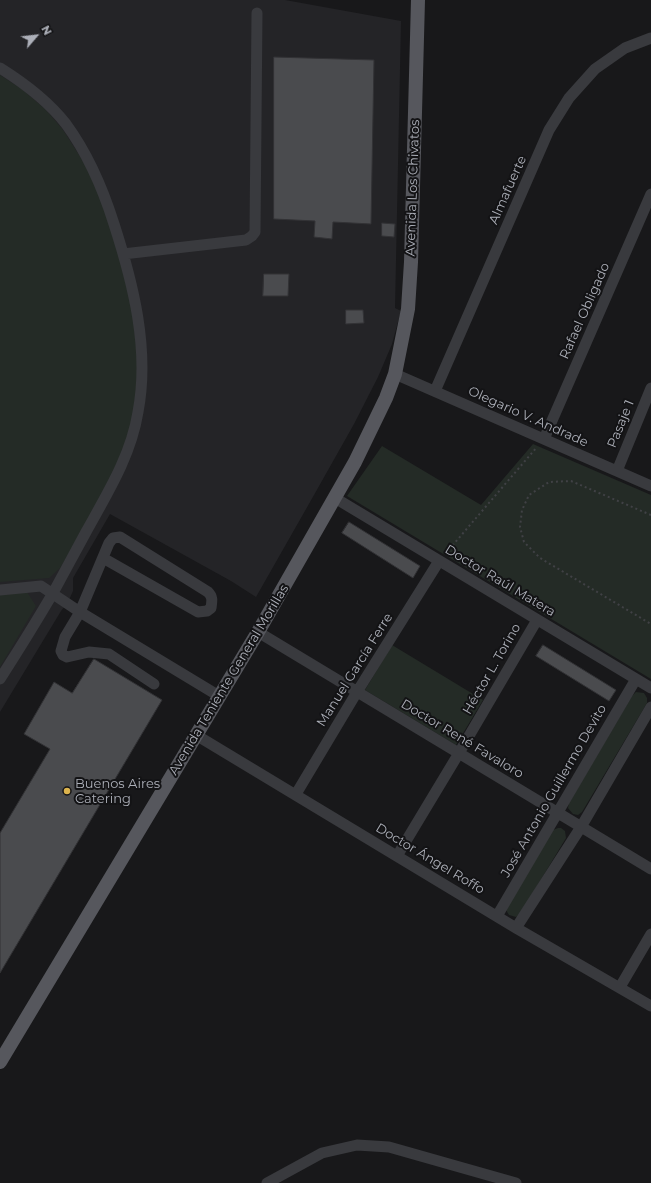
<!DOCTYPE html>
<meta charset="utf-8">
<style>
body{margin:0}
#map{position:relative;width:651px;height:1183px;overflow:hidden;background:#18181a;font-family:Montserrat,sans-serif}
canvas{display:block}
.north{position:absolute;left:16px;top:16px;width:40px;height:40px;-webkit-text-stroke:3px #131315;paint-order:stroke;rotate:62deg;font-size:11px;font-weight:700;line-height:16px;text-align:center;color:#acafb8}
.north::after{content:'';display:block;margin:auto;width:14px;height:18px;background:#acafb8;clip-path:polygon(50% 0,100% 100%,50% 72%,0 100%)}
</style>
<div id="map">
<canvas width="651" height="1183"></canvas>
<div class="north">N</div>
</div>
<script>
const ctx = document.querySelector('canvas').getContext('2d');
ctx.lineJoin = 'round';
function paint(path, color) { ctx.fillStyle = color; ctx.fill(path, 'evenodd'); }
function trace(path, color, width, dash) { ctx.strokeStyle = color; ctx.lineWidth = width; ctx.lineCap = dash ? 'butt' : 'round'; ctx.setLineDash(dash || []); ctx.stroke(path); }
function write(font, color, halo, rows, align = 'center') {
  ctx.font = font + ' Montserrat,sans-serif'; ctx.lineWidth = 4; ctx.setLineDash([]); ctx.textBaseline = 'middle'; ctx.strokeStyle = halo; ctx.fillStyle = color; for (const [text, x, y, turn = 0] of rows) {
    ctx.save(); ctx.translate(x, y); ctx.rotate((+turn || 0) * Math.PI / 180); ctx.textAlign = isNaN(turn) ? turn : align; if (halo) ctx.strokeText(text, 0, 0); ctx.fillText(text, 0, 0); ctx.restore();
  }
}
const built = new Path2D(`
 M 0,0 L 285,0 L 401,21 L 395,308 L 401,311 L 392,344 L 378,377 L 354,424 L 314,495 L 256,597 L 231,581 L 110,514 L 73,578 L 73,591 L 68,602 L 61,611 L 0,712 Z`);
const green = new Path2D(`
 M 0,75 L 23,90 L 46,110 L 63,130 L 93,177 L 113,234 L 133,311 L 140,374 L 129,438 L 101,502 L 60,568 L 49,578 L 0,582 Z
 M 533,444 L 651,495 L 651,679 L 347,496 L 382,446 L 481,505 Z
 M 27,592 L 36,606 L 0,667 L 0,595 Z
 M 392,645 L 483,700 L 456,745 L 365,690 Z
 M 636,692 L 644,693 L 647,698 L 647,703 L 582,812 L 578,815 L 573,814 L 568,808 L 569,803 L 632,696 Z
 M 558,828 L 561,828 L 565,831 L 566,838 L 520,914 L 516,917 L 509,915 L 506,910 L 553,830 Z`);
const building = new Path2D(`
 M 274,57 L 374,60 L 371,224 L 333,222 L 332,239 L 314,237 L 315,221 L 274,219 Z
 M 382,223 L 395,224 L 394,237 L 382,236 Z
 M 264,274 L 289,274 L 288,296 L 263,296 Z
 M 346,310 L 363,310 L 364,323 L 346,324 Z
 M 349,522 L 420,566 L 413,578 L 342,533 Z
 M 543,645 L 616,690 L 609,701 L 536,656 Z
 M 94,659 L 162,700 L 0,973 L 0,833 L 50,749 L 24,734 L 54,682 L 72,693 Z`);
const path = new Path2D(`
 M 651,515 L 571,481 L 549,482 L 529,495 L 522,510 L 520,527 L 524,542 L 540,558 L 651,624
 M 446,553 L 537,447`);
const minor = new Path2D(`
 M 0,68 C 24,83 48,101 66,124 C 88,154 103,189 114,224 C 133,283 150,349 138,412 C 131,456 107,494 86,532 C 75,552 64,573 53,593 C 36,622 18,651 0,679
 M 123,254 L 246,240 L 252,236 L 255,232 L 257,13
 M 395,374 L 651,486
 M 435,391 L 549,130 L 569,98 L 595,69 L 625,48 L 651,38
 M 544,439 L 651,194
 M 617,471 L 651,388
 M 335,498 L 651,688
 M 103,558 L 198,612 L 207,611 L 211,608 C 212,601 213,597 208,592 L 120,537 L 113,538 L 109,543 L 80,612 L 65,637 L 61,651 L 63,655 L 67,657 L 89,652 L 109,654 L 154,684
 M 0,590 L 41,586 L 80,612 L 219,696
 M 258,632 L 651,869
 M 196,735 L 516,928 L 651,1006
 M 296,794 L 357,692 L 439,561
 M 397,856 L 459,753 L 537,620
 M 497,916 L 636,679
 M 516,928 L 581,827 L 651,707
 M 620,987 L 651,934
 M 267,1183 L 322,1153 L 357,1145 L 389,1147 L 516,1183`);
const major = new Path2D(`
 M 0,1062 L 258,632 L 355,462 L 386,398 L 395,374 L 408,309 L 411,262 L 418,0`);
const markers = [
 [67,791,4,"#dcb34d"]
];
const streetNames = [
 ["Avenida Los Chivatos",413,188,-88],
 ["Almafuerte",508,190,-66],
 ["Rafael Obligado",585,311,-66],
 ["Olegario V. Andrade",528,417,24],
 ["Pasaje 1",621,424,-68],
 ["Doctor Raúl Matera",500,581,31],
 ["Héctor L. Torino",492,669,-60],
 ["Manuel García Ferre",355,670,-58],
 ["Avenida Teniente General Morillas",229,680,-59],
 ["Doctor René Favaloro",462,739,31],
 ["José Antonio Guillermo Devito",554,791,-60],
 ["Doctor Ángel Roffo",430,859,31]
];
const poiNames = [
 ["Buenos Aires",75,784],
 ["Catering",75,799]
];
paint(built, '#242427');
paint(green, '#242b26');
paint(building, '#4a4b4e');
trace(building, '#323235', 1);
trace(path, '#404145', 2, [2, 3]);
trace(minor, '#393a3e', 11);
trace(major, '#56575d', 14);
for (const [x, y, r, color] of markers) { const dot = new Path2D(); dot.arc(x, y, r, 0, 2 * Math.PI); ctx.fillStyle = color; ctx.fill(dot); trace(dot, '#131315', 1.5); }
write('13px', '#acafb8', '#131315', streetNames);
write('13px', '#acafb8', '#131315', poiNames, 'left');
</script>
